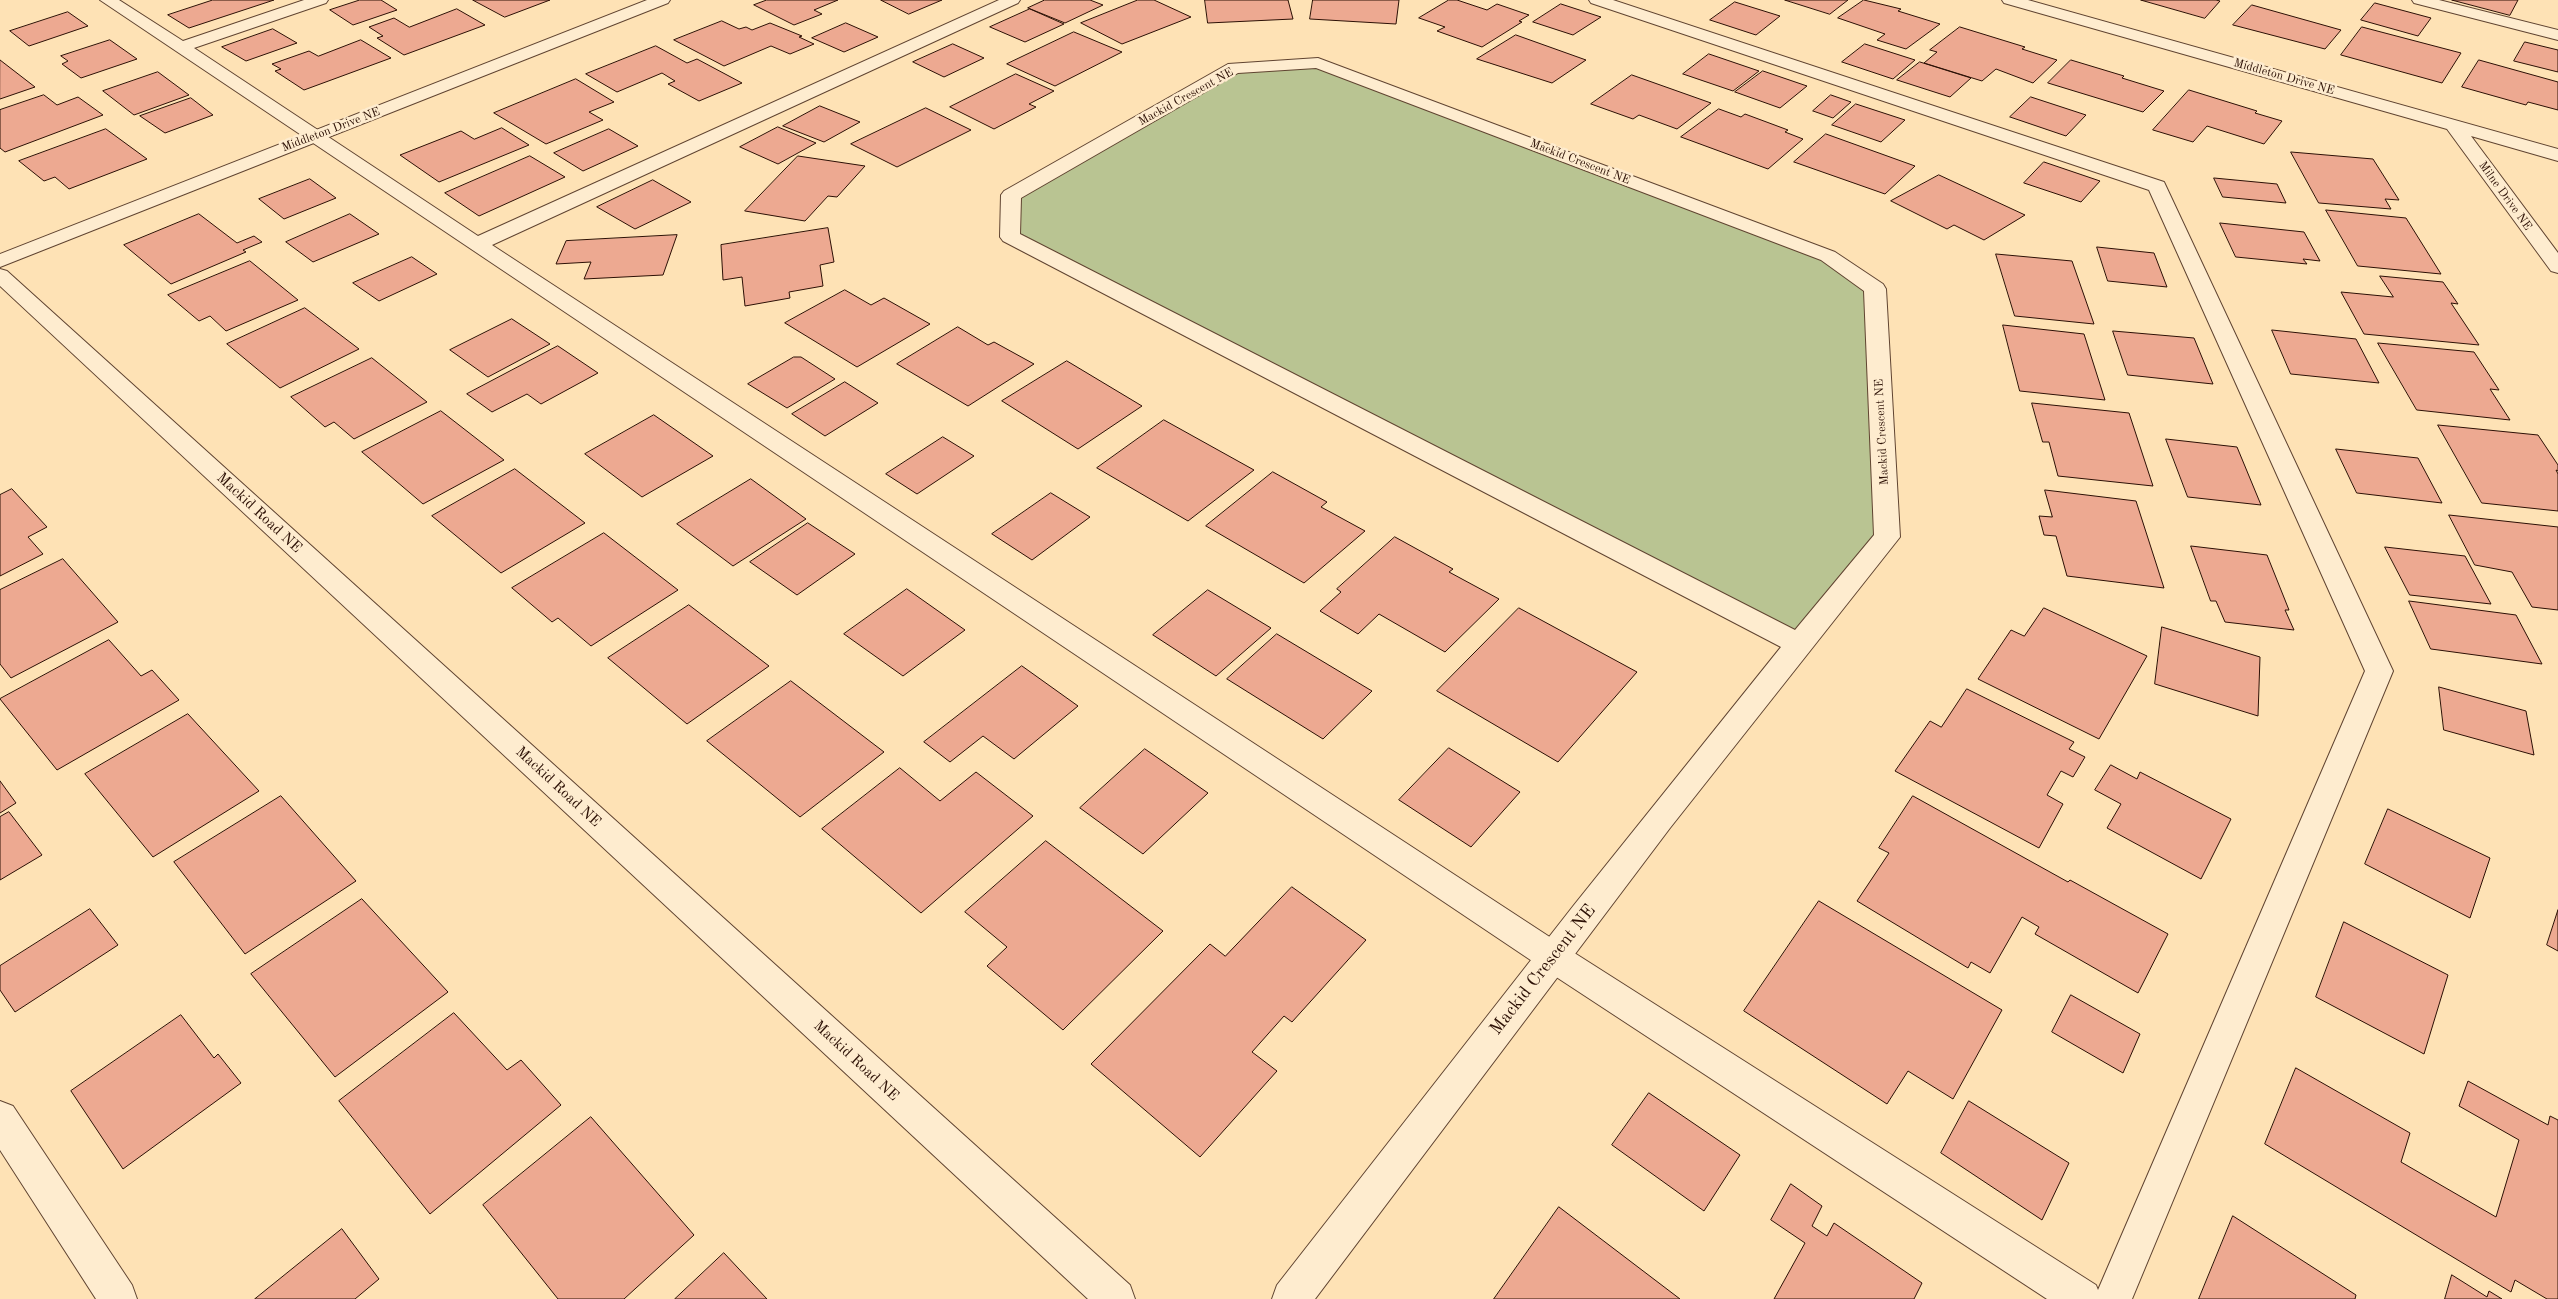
<!DOCTYPE html>
<style>
body{margin:0}
canvas{display:block;background:#fee2b5}
</style>
<canvas width="2558" height="1299"></canvas>
<script>
const ctx = document.querySelector('canvas').getContext('2d');
ctx.lineJoin = 'round';
function paint(path, color) { ctx.fillStyle = color; ctx.fill(path, 'evenodd'); }
function trace(path, color, width, dash) { ctx.strokeStyle = color; ctx.lineWidth = width; ctx.lineCap = dash ? 'butt' : 'round'; ctx.setLineDash(dash || []); ctx.stroke(path); }
function write(font, color, halo, rows, align = 'center') {
  ctx.font = font + ' "Old Standard TT",serif'; ctx.lineWidth = 5; ctx.setLineDash([]); ctx.textBaseline = 'middle'; ctx.strokeStyle = halo; ctx.fillStyle = color; for (const [text, x, y, turn = 0] of rows) {
    ctx.save(); ctx.translate(x, y); ctx.rotate((+turn || 0) * Math.PI / 180); ctx.textAlign = isNaN(turn) ? turn : align; if (halo) ctx.strokeText(text, 0, 0); ctx.fillText(text, 0, 0); ctx.restore();
  }
}
const green = new Path2D(`
 M 1318,63 L 1828,256 L 1875,289 L 1887,537 L 1798,644 L 1010,237 L 1011,195 L 1234,68 Z`);
const building = new Path2D(`
 M 213,0 L 274,0 L 189,28 L 168,15 Z
 M 360,0 L 381,0 L 397,10 L 353,25 L 330,10 Z
 M 473,0 L 550,0 L 505,17 Z
 M 767,0 L 838,0 L 814,10 L 822,14 L 794,25 L 754,5 Z
 M 881,0 L 942,0 L 909,14 Z
 M 1045,0 L 1090,0 L 1103,5 L 1065,23 L 1028,8 Z
 M 1138,0 L 1154,0 L 1191,17 L 1122,44 L 1081,23 Z
 M 1205,0 L 1288,0 L 1293,19 L 1208,23 Z
 M 1313,0 L 1399,0 L 1396,24 L 1310,19 Z
 M 1449,0 L 1457,0 L 1487,10 L 1497,4 L 1529,15 L 1519,21 L 1522,22 L 1482,47 L 1437,31 L 1445,27 L 1419,18 Z
 M 1785,0 L 1848,0 L 1830,14 Z
 M 1864,0 L 1901,9 L 1898,11 L 1940,24 L 1906,49 L 1877,40 L 1885,34 L 1838,18 Z
 M 2141,0 L 2216,0 L 2220,1 L 2205,18 Z
 M 2452,0 L 2518,0 L 2510,15 Z
 M 1735,2 L 1780,16 L 1756,35 L 1710,20 Z
 M 2375,3 L 2431,18 L 2418,36 L 2361,20 Z
 M 1561,4 L 1601,17 L 1573,35 L 1533,22 Z
 M 2252,5 L 2341,30 L 2325,49 L 2233,25 Z
 M 457,9 L 485,25 L 404,55 L 377,38 L 383,36 L 369,27 L 394,18 L 409,27 Z
 M 1030,9 L 1064,24 L 1025,42 L 990,27 Z
 M 68,12 L 88,26 L 29,46 L 10,31 Z
 M 722,21 L 739,29 L 746,27 L 752,30 L 770,23 L 802,36 L 799,37 L 814,44 L 790,54 L 771,46 L 724,66 L 674,40 Z
 M 846,23 L 878,37 L 844,52 L 812,38 Z
 M 1960,27 L 2025,47 L 2022,49 L 2057,60 L 2033,83 L 1996,69 L 1982,81 L 1924,63 L 1937,52 L 1930,50 Z
 M 2362,27 L 2461,53 L 2442,83 L 2341,55 Z
 M 273,29 L 297,43 L 246,61 L 222,47 Z
 M 1074,32 L 1122,52 L 1055,86 L 1007,64 Z
 M 1516,35 L 1586,60 L 1552,83 L 1477,59 Z
 M 110,40 L 137,59 L 81,78 L 62,64 L 68,61 L 61,56 Z
 M 361,40 L 391,58 L 304,90 L 275,71 L 281,69 L 272,64 L 309,51 L 318,56 Z
 M 2525,42 L 2558,50 L 2558,72 L 2514,61 Z
 M 953,44 L 984,58 L 944,77 L 913,62 Z
 M 1865,44 L 1915,60 L 1893,79 L 1842,62 Z
 M 656,46 L 687,63 L 697,59 L 742,83 L 699,101 L 668,84 L 675,81 L 662,73 L 617,92 L 586,74 Z
 M 1709,54 L 1759,71 L 1733,91 L 1683,74 Z
 M 0,60 L 35,87 L 0,99 Z
 M 2071,60 L 2124,76 L 2122,78 L 2164,91 L 2143,112 L 2048,83 Z
 M 2479,60 L 2558,82 L 2558,110 L 2528,102 L 2526,105 L 2462,87 Z
 M 1920,62 L 1971,78 L 1950,97 L 1897,80 Z
 M 1763,71 L 1807,86 L 1780,108 L 1735,92 Z
 M 158,72 L 189,95 L 134,115 L 103,91 Z
 M 1016,74 L 1054,91 L 1029,104 L 1036,107 L 994,129 L 950,107 Z
 M 1632,75 L 1711,103 L 1677,129 L 1639,115 L 1633,119 L 1591,104 Z
 M 576,79 L 614,102 L 589,112 L 603,120 L 546,144 L 494,113 Z
 M 2189,90 L 2257,111 L 2255,113 L 2282,121 L 2264,144 L 2207,126 L 2193,142 L 2153,130 Z
 M 44,95 L 57,105 L 78,97 L 103,115 L 5,152 L 0,148 L 0,110 Z
 M 1831,95 L 1851,102 L 1833,118 L 1813,111 Z
 M 2031,97 L 2086,115 L 2066,136 L 2010,117 Z
 M 191,98 L 213,115 L 165,133 L 140,116 Z
 M 1856,104 L 1905,120 L 1881,142 L 1832,125 Z
 M 820,106 L 860,122 L 824,142 L 783,126 Z
 M 926,108 L 971,130 L 897,167 L 851,144 Z
 M 1719,109 L 1741,117 L 1745,114 L 1788,130 L 1785,132 L 1803,139 L 1768,169 L 1681,137 Z
 M 778,127 L 816,143 L 778,164 L 740,147 Z
 M 502,128 L 529,145 L 439,182 L 400,155 L 461,131 L 474,139 Z
 M 106,129 L 147,159 L 69,189 L 55,177 L 44,181 L 19,161 Z
 M 609,129 L 638,146 L 583,171 L 554,153 Z
 M 1826,134 L 1915,166 L 1885,194 L 1794,162 Z
 M 2291,152 L 2373,159 L 2399,200 L 2385,199 L 2391,209 L 2319,203 Z
 M 530,156 L 565,177 L 479,216 L 445,193 Z
 M 798,156 L 865,166 L 837,197 L 828,196 L 805,221 L 745,211 Z
 M 2044,162 L 2100,181 L 2081,202 L 2024,183 Z
 M 1939,175 L 2025,215 L 1984,240 L 1954,225 L 1947,229 L 1891,201 Z
 M 2214,178 L 2277,184 L 2286,203 L 2223,197 Z
 M 310,179 L 336,198 L 284,219 L 259,199 Z
 M 653,180 L 691,202 L 635,229 L 597,207 Z
 M 2326,210 L 2406,218 L 2441,274 L 2358,266 Z
 M 199,214 L 237,243 L 254,236 L 262,242 L 243,250 L 246,252 L 171,284 L 124,245 Z
 M 350,214 L 379,234 L 313,262 L 286,242 Z
 M 2220,223 L 2304,232 L 2320,261 L 2303,259 L 2307,264 L 2236,257 Z
 M 828,228 L 834,262 L 820,265 L 823,286 L 789,292 L 790,298 L 745,306 L 742,277 L 723,280 L 721,245 Z
 M 677,235 L 663,275 L 584,279 L 591,262 L 556,264 L 566,241 Z
 M 2097,247 L 2154,253 L 2167,287 L 2108,281 Z
 M 1996,254 L 2072,261 L 2094,324 L 2015,316 Z
 M 412,257 L 437,274 L 379,301 L 353,283 Z
 M 250,261 L 298,300 L 226,331 L 210,316 L 199,321 L 168,295 Z
 M 2380,276 L 2443,282 L 2458,304 L 2451,303 L 2479,345 L 2364,334 L 2341,292 L 2393,297 Z
 M 845,290 L 871,305 L 884,298 L 930,324 L 857,367 L 785,323 Z
 M 305,308 L 359,349 L 280,388 L 227,344 Z
 M 512,319 L 550,344 L 488,377 L 450,350 Z
 M 2003,325 L 2084,334 L 2105,400 L 2020,391 Z
 M 958,327 L 988,345 L 994,342 L 1034,364 L 968,406 L 897,364 Z
 M 2272,330 L 2356,339 L 2379,383 L 2291,374 Z
 M 2113,331 L 2194,338 L 2213,384 L 2128,375 Z
 M 2378,343 L 2474,352 L 2499,390 L 2490,389 L 2510,420 L 2417,410 Z
 M 558,346 L 598,373 L 541,404 L 527,394 L 492,412 L 467,394 Z
 M 794,357 L 801,357 L 835,379 L 787,408 L 748,384 Z
 M 372,358 L 427,402 L 354,439 L 334,422 L 325,427 L 291,397 Z
 M 1067,361 L 1142,406 L 1078,449 L 1002,401 Z
 M 845,382 L 878,403 L 825,436 L 792,414 Z
 M 2032,403 L 2129,413 L 2153,486 L 2058,476 L 2049,442 L 2043,442 Z
 M 441,411 L 504,460 L 423,504 L 362,452 Z
 M 654,415 L 713,456 L 642,497 L 585,454 Z
 M 1164,420 L 1254,470 L 1188,521 L 1097,468 Z
 M 2438,425 L 2538,435 L 2558,465 L 2558,471 L 2556,470 L 2558,474 L 2558,511 L 2482,503 Z
 M 943,437 L 974,456 L 917,494 L 886,474 Z
 M 2166,439 L 2237,447 L 2261,505 L 2188,497 Z
 M 2336,449 L 2418,458 L 2442,503 L 2357,493 Z
 M 515,469 L 585,523 L 501,573 L 432,516 Z
 M 1273,472 L 1327,502 L 1321,507 L 1365,531 L 1304,583 L 1206,526 Z
 M 751,479 L 806,519 L 733,566 L 677,524 Z
 M 12,489 L 47,527 L 28,537 L 43,554 L 0,576 L 0,495 Z
 M 2045,490 L 2136,501 L 2164,588 L 2067,576 L 2056,536 L 2044,535 L 2039,516 L 2052,517 Z
 M 1051,493 L 1090,517 L 1032,560 L 992,534 Z
 M 2449,515 L 2558,527 L 2558,610 L 2532,607 L 2512,572 L 2475,565 Z
 M 808,523 L 855,554 L 797,595 L 750,562 Z
 M 604,533 L 678,590 L 591,646 L 558,618 L 552,622 L 512,588 Z
 M 1395,537 L 1453,569 L 1449,572 L 1499,599 L 1445,652 L 1379,614 L 1358,634 L 1320,611 L 1341,592 L 1337,589 Z
 M 2191,546 L 2267,555 L 2289,610 L 2285,610 L 2294,630 L 2225,622 L 2216,601 L 2211,601 Z
 M 2385,547 L 2465,556 L 2491,604 L 2410,595 Z
 M 63,559 L 118,622 L 11,678 L 0,664 L 0,590 Z
 M 907,589 L 965,630 L 903,676 L 844,634 Z
 M 1208,590 L 1271,628 L 1216,676 L 1153,635 Z
 M 2409,601 L 2516,615 L 2542,664 L 2431,649 Z
 M 689,605 L 769,666 L 687,724 L 608,658 Z
 M 1519,608 L 1637,672 L 1558,762 L 1437,691 Z
 M 2044,608 L 2147,656 L 2099,739 L 1978,679 L 2011,630 L 2024,636 Z
 M 2162,627 L 2260,657 L 2258,716 L 2155,684 Z
 M 1277,634 L 1372,691 L 1323,739 L 1227,679 Z
 M 109,640 L 141,676 L 152,670 L 179,700 L 57,770 L 0,699 Z
 M 1022,666 L 1078,706 L 1014,759 L 983,736 L 950,762 L 924,742 Z
 M 791,681 L 884,752 L 800,817 L 707,741 Z
 M 2439,687 L 2526,711 L 2534,755 L 2444,730 Z
 M 1967,689 L 2074,742 L 2069,749 L 2085,757 L 2073,777 L 2061,771 L 2047,795 L 2063,804 L 2039,848 L 1895,771 L 1930,721 L 1941,727 Z
 M 188,714 L 259,791 L 153,857 L 85,774 Z
 M 1449,748 L 1520,792 L 1471,847 L 1399,800 Z
 M 1145,749 L 1208,793 L 1143,854 L 1080,808 Z
 M 2111,765 L 2137,779 L 2140,772 L 2231,819 L 2201,879 L 2107,828 L 2121,804 L 2095,790 Z
 M 900,768 L 940,801 L 976,772 L 1033,816 L 921,913 L 822,829 Z
 M 0,781 L 16,803 L 0,813 Z
 M 281,796 L 356,881 L 245,954 L 174,862 Z
 M 1913,796 L 2068,882 L 2070,880 L 2168,934 L 2138,993 L 2035,934 L 2039,927 L 2022,917 L 1990,973 L 1971,962 L 1968,968 L 1857,901 L 1889,853 L 1879,848 Z
 M 2388,809 L 2490,858 L 2470,918 L 2365,864 Z
 M 9,812 L 42,855 L 0,880 L 0,817 Z
 M 1046,841 L 1163,931 L 1063,1030 L 987,966 L 1007,947 L 965,912 Z
 M 1292,887 L 1366,940 L 1292,1022 L 1284,1016 L 1252,1052 L 1277,1071 L 1200,1157 L 1091,1064 L 1210,944 L 1225,956 Z
 M 362,899 L 448,992 L 335,1077 L 251,974 Z
 M 1819,901 L 2002,1010 L 1953,1099 L 1908,1071 L 1887,1104 L 1744,1011 Z
 M 90,909 L 118,945 L 15,1012 L 0,990 L 0,966 Z
 M 2558,910 L 2558,951 L 2547,945 Z
 M 2344,922 L 2448,975 L 2424,1054 L 2316,997 Z
 M 2071,995 L 2140,1034 L 2123,1073 L 2052,1032 Z
 M 454,1013 L 507,1070 L 521,1060 L 561,1105 L 430,1214 L 339,1101 Z
 M 181,1015 L 214,1058 L 218,1054 L 241,1083 L 123,1169 L 71,1091 Z
 M 2296,1068 L 2410,1133 L 2401,1162 L 2496,1217 L 2519,1140 L 2459,1106 L 2468,1081 L 2548,1125 L 2550,1116 L 2558,1120 L 2558,1299 L 2547,1299 L 2515,1280 L 2511,1292 L 2265,1144 Z
 M 1649,1093 L 1740,1155 L 1704,1211 L 1612,1145 Z
 M 1969,1101 L 2069,1163 L 2042,1220 L 1941,1153 Z
 M 591,1117 L 694,1235 L 624,1299 L 558,1299 L 483,1205 Z
 M 1791,1184 L 1822,1206 L 1812,1226 L 1827,1236 L 1834,1223 L 1922,1283 L 1914,1299 L 1774,1299 L 1805,1243 L 1771,1220 Z
 M 1559,1207 L 1680,1299 L 1494,1299 Z
 M 2233,1216 L 2356,1295 L 2355,1299 L 2199,1299 Z
 M 342,1229 L 379,1279 L 355,1299 L 255,1299 Z
 M 724,1253 L 767,1299 L 675,1299 Z
 M 2452,1275 L 2487,1297 L 2489,1291 L 2502,1299 L 2445,1299 Z`);
const service = new Path2D(`
 M 100,0 L 119,0 L 183,41 L 304,0 L 328,0 L 326,3 L 194,48 L 478,236 L 999,0 L 1020,0 L 1018,3 L 492,245 L 1565,947 L 2096,1285 L 2098,1290 L 2365,671 L 2149,190 L 1591,3 L 1589,0 L 1613,0 L 2164,182 L 2393,671 L 2132,1299 L 2047,1299 L 1541,967 Z
 M 2412,0 L 2439,0 L 2558,30 L 2558,40 L 2414,3 Z
 M 0,1101 L 13,1106 L 132,1285 L 137,1299 L 96,1299 L 0,1150 Z`);
const minor = new Path2D(`
 M 647,0 L 670,0 L 668,3 L 0,267 L 0,254 Z
 M 2002,0 L 2028,0 L 2558,149 L 2558,161 L 2471,136 L 2558,253 L 2558,273 L 2551,271 L 2447,129 L 2004,3 Z
 M 1318,58 L 1835,252 L 1883,284 L 1886,289 L 1900,537 L 1670,828 L 1315,1299 L 1272,1299 L 1277,1285 L 1574,905 L 1781,647 L 1003,241 L 1000,237 L 1001,195 L 1004,191 L 1228,64 ZM 1316,68 L 1821,260 L 1864,291 L 1874,535 L 1795,630 L 1020,234 L 1021,198 L 1238,73 Z
 M 0,269 L 7,271 L 1130,1285 L 1135,1299 L 1088,1299 L 0,286 Z`);
const farStreetnames = [
 ["Middleton Drive NE",2284,77,16],
 ["Mackid Crescent NE",1186,97,-29],
 ["Middleton Drive NE",331,130,-21],
 ["Mackid Crescent NE",1580,162,21],
 ["Milne Drive NE",2505,196,54],
 ["Mackid Crescent NE",1882,432,-93]
];
const streetNames = [
 ["Mackid Road NE",259,513,43],
 ["Mackid Road NE",558,787,43],
 ["Mackid Road NE",856,1061,43]
];
const nearStreetnames = [
 ["Mackid Crescent NE",1543,970,-52]
];
paint(green, '#b9c492');
paint(building, '#eda991');
trace(building, '#2c1005', 1);
trace(service, '#604431', 2);
trace(minor, '#604431', 2);
paint(service, '#feeccf');
paint(minor, '#feeccf');
write('12px', '#2c1005', '#feeccf', farStreetnames);
write('15px', '#2c1005', '#feeccf', streetNames);
write('18px', '#2c1005', '#feeccf', nearStreetnames);
</script>
